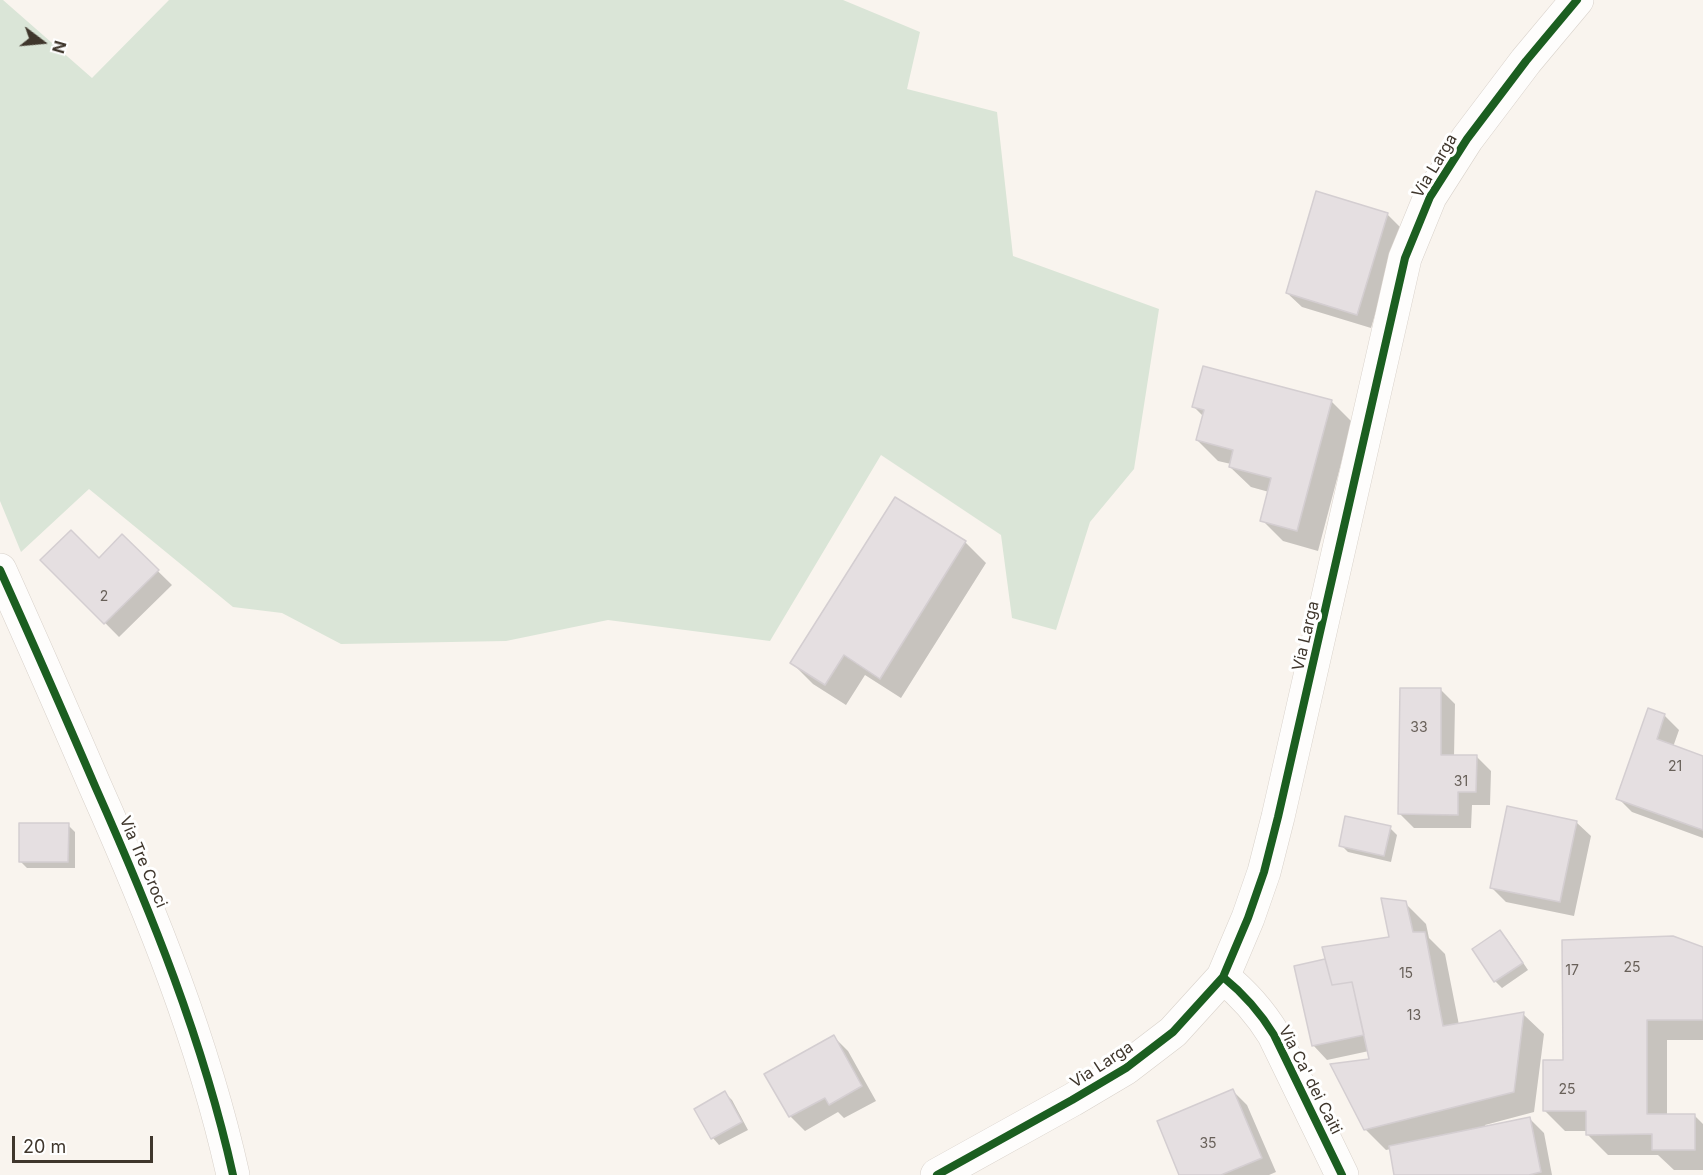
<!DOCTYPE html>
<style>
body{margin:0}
#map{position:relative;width:1703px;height:1175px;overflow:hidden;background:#f9f4ee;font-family:Inter,sans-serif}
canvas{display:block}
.north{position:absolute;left:12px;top:12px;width:60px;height:60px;-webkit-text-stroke:4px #fff;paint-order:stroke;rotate:106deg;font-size:16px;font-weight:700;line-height:24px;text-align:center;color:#3f362c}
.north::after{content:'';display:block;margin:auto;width:21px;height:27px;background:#3f362c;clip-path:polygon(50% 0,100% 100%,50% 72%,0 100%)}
.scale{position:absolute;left:12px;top:1136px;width:141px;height:27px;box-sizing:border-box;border:3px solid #3f362c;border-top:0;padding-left:8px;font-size:18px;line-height:21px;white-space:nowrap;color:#3f362c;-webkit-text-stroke:4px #fff;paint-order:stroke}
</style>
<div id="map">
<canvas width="1703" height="1175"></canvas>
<div class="north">N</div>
<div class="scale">20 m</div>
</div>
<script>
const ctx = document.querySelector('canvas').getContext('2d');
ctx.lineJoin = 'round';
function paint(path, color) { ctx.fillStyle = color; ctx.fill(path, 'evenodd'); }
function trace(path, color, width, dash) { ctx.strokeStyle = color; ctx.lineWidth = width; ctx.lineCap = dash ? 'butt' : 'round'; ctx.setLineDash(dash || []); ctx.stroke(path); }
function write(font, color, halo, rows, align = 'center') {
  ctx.font = font + ' Inter,sans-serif'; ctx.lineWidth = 6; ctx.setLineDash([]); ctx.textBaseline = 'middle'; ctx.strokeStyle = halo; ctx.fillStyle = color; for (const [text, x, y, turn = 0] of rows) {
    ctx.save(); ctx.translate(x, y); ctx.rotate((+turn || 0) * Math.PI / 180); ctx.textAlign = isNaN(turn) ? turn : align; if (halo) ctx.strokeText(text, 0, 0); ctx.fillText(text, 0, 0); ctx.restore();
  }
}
const green = new Path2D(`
 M 0,0 L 3,0 L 92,78 L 169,0 L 843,0 L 920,32 L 907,89 L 997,112 L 1013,256 L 1159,309 L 1134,469 L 1090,522 L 1056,630 L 1012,618 L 1001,535 L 881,455 L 770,641 L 608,620 L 506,641 L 341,644 L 282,613 L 233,607 L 89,489 L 21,552 L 0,501 Z`);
const shadow = new Path2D(`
 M 1387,214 L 1401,228 L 1371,328 L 1302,307 L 1287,293 Z
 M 1204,368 L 1332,402 L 1352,422 L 1318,551 L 1283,541 L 1262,520 L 1269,492 L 1251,487 L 1230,467 L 1231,464 L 1218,461 L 1197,440 L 1203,416 L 1194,407 Z
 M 122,536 L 172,585 L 119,637 L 43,560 L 99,560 Z
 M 965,542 L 986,563 L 901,698 L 865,675 L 846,705 L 813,684 L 792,663 Z
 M 1440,689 L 1455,704 L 1454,757 L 1477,757 L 1491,771 L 1490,805 L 1472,805 L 1471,828 L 1414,828 L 1399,813 Z
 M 1649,710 L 1665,716 L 1679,730 L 1673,747 L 1703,757 L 1703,838 L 1632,812 L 1618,798 Z
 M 1576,822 L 1591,836 L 1574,916 L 1506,902 L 1492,888 Z
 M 68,825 L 75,832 L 75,868 L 27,868 L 20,861 Z
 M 1390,828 L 1397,835 L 1391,862 L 1348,852 L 1341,845 Z
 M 1405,903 L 1426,924 L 1429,938 L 1445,954 L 1459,1025 L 1523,1014 L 1544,1034 L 1534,1112 L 1485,1125 L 1486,1127 L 1529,1118 L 1544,1133 L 1552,1175 L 1396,1175 L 1391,1149 L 1386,1150 L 1365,1129 L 1371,1060 L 1369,1051 L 1327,1060 L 1313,1045 L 1325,961 L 1328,964 L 1391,938 Z
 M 1500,932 L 1507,939 L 1528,970 L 1502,988 L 1495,981 L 1474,949 Z
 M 1703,948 L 1703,1040 L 1667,1040 L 1667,1115 L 1694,1115 L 1703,1124 L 1703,1170 L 1674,1170 L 1658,1155 L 1608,1155 L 1587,1134 L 1587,1131 L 1565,1131 L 1544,1110 L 1565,1061 Z
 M 834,1037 L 848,1051 L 876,1101 L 844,1118 L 838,1112 L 805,1131 L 790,1116 L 766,1074 Z
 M 1233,1091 L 1247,1105 L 1276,1172 L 1269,1175 L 1181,1175 Z
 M 725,1093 L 732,1100 L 748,1130 L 719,1145 L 713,1138 L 696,1109 Z`);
const building = new Path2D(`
 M 1316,191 L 1388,213 L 1357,315 L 1286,293 Z
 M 1203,366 L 1332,400 L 1297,531 L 1260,521 L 1271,478 L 1229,467 L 1233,450 L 1196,440 L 1204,410 L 1192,407 Z
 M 895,497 L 966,541 L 880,679 L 844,655 L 825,685 L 790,663 Z
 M 71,530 L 99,558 L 122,534 L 159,570 L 104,624 L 40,560 Z
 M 1400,688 L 1441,688 L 1441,755 L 1477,755 L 1476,792 L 1458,792 L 1458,815 L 1398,814 Z
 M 1648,708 L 1665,714 L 1657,739 L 1703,756 L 1703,830 L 1616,799 Z
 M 1507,806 L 1577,821 L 1560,902 L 1490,888 Z
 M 1345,816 L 1391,826 L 1384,856 L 1339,846 Z
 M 19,823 L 69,823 L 68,862 L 19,862 Z
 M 1381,898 L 1406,901 L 1413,932 L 1425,932 L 1443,1026 L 1524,1012 L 1514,1092 L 1364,1130 L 1330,1064 L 1369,1059 L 1352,982 L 1332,985 L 1322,947 L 1389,937 Z
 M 1500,930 L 1523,963 L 1494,982 L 1472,949 Z
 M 1673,936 L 1703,947 L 1703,1020 L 1647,1020 L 1647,1114 L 1695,1114 L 1695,1150 L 1652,1150 L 1652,1134 L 1586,1135 L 1586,1111 L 1543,1111 L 1543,1060 L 1563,1060 L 1562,940 Z
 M 1325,959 L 1332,985 L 1352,982 L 1364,1035 L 1312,1046 L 1294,966 Z
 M 834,1035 L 862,1086 L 829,1105 L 825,1098 L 789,1117 L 764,1074 Z
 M 1233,1089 L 1262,1158 L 1221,1175 L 1179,1175 L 1157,1121 Z
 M 725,1091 L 742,1122 L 711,1139 L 694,1109 Z
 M 1530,1117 L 1541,1172 L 1529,1175 L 1394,1175 L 1389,1146 Z`);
const street = new Path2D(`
 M 0,570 C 32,641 64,714 95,786 C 151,912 203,1040 233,1175
 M 1223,977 C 1244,994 1260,1012 1274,1035 L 1342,1175
 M 937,1175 L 1072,1100 L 1126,1068 L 1173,1032 L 1223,977 L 1248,918 L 1264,872 L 1278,817 L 1405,258 L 1430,197 L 1467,139 L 1526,61 L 1577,0`);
const cycleway = new Path2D(`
 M 0,570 C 32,641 64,714 95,786 C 151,912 203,1040 233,1175
 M 1223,977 C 1244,994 1260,1012 1274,1035 L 1342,1175
 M 937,1175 L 1072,1100 L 1126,1068 L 1173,1032 L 1223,977 L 1248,918 L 1264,872 L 1278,817 L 1405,258 L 1430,197 L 1467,139 L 1526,61 L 1577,0`);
const numberNames = [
 ["2",104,597],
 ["33",1419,728],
 ["21",1675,767],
 ["31",1461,782],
 ["25",1632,968],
 ["17",1572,971],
 ["15",1406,974],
 ["13",1414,1016],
 ["25",1567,1090],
 ["35",1208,1144]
];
const streetNames = [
 ["Via Larga",1435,166,-59],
 ["Via Larga",1306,636,-77],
 ["Via Tre Croci",143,862,67],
 ["Via Larga",1102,1065,-33],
 ["Via Ca' dei Caiti",1310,1080,63]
];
paint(green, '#dae5d7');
paint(shadow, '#0003');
paint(building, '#e5dfe1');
trace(building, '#d4ced1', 1.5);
trace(street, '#d8d1ca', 34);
trace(street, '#fefdfc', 33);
trace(cycleway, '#1b5e20', 8);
write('14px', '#686059', null, numberNames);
write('16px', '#3f362c', '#fff', streetNames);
</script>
